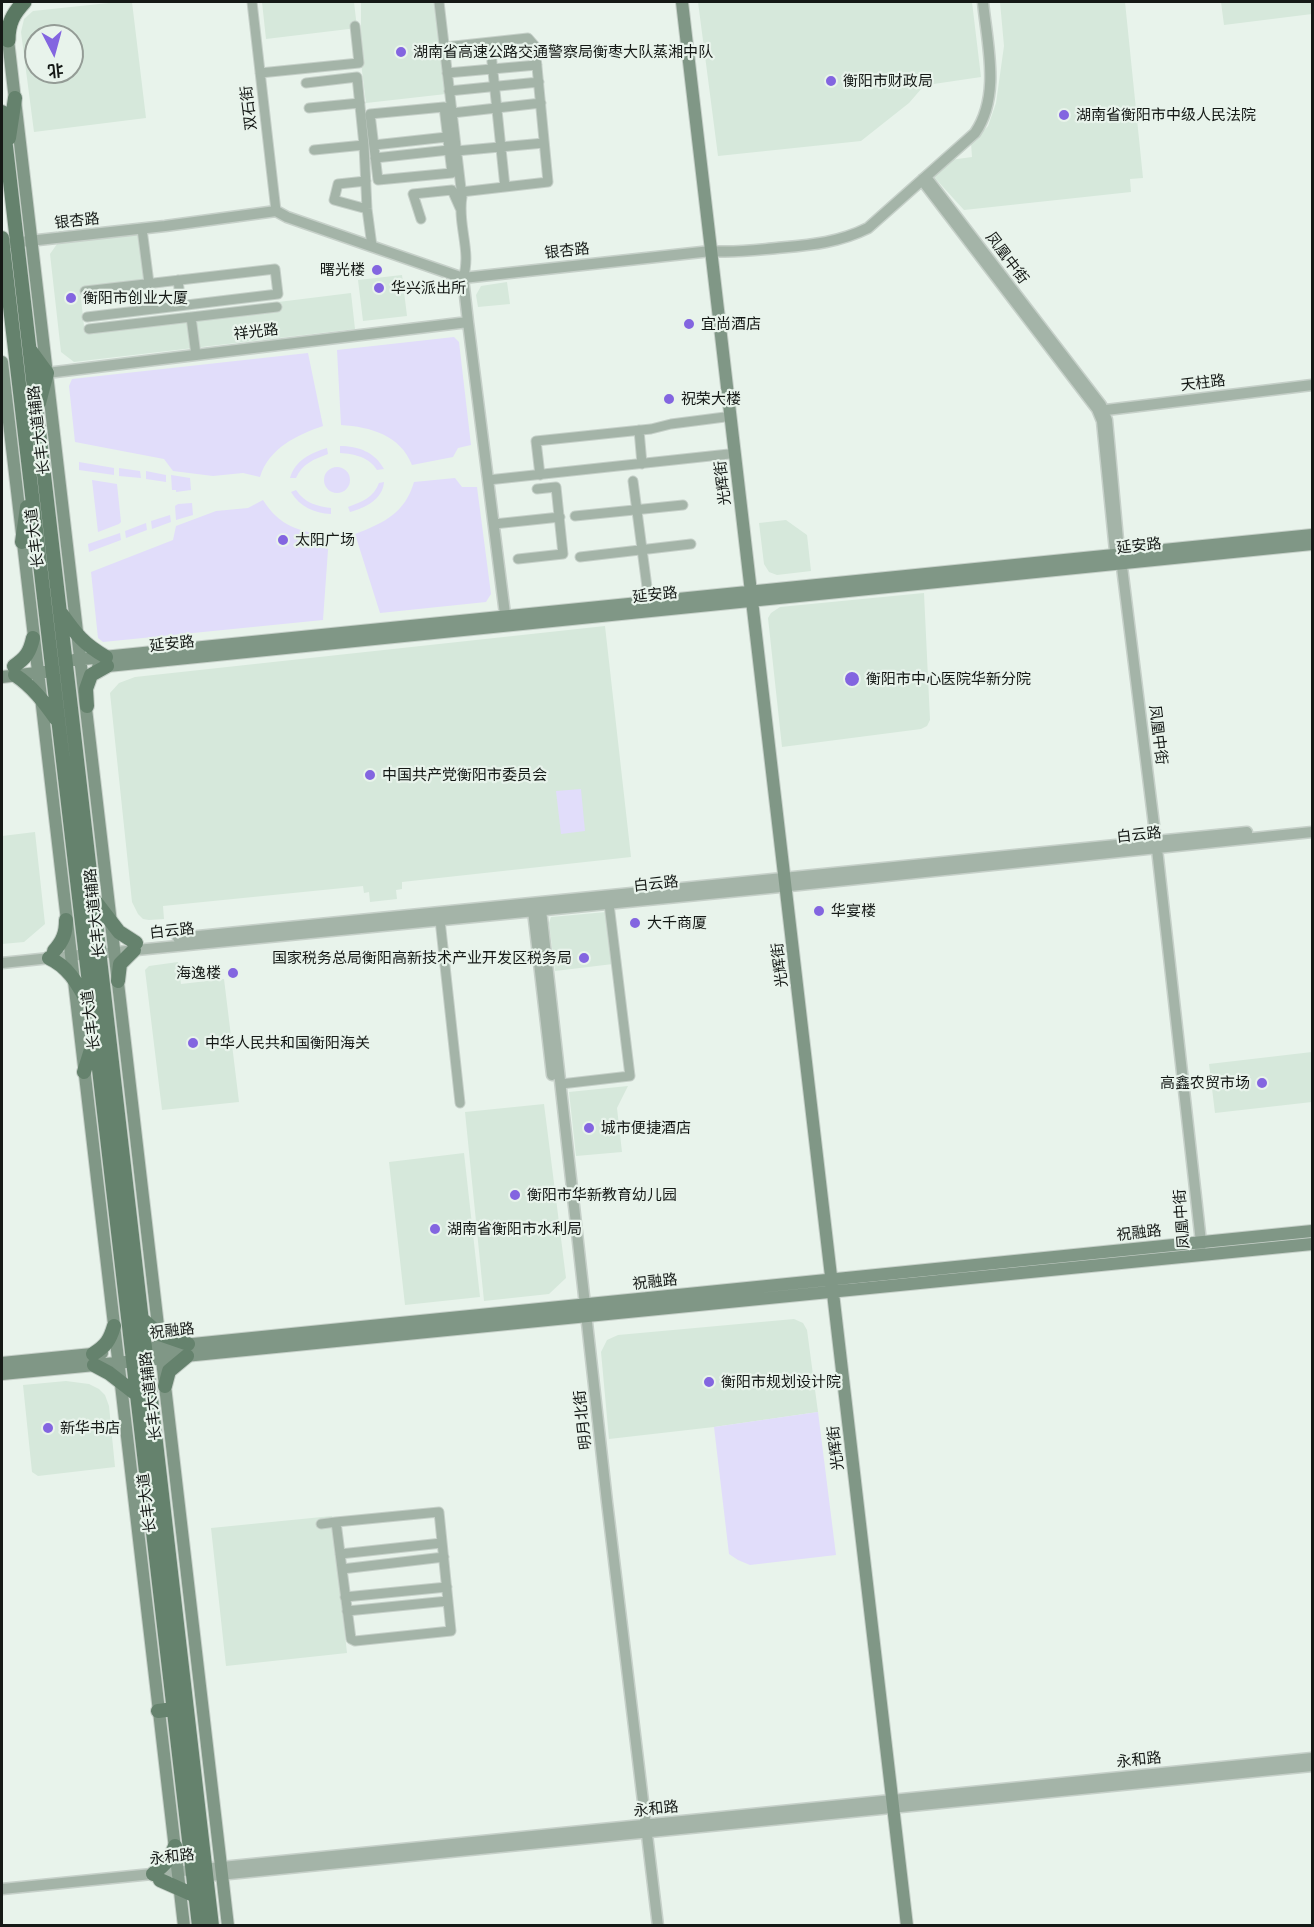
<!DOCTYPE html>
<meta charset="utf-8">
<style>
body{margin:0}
#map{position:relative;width:1314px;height:1927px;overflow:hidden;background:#e8f3eb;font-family:"Crimson Pro","Noto Sans SC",serif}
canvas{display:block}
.frame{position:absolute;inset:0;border:3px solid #151916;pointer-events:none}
.north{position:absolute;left:24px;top:24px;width:60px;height:60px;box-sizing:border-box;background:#e8f3eb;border:2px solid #949c96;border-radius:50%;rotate:174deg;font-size:16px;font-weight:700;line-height:24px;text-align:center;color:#151916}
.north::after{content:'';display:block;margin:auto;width:21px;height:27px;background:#8365e0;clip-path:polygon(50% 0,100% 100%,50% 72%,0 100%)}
</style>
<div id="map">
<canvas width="1314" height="1927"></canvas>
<div class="frame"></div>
<div class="north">北</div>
</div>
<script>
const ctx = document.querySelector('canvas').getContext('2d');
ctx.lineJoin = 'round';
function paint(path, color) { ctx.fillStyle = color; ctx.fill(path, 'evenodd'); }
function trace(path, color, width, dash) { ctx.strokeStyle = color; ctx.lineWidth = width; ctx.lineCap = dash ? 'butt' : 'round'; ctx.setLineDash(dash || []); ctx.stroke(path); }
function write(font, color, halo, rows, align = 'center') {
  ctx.font = font + ' "Crimson Pro","Noto Sans SC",serif'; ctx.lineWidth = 4.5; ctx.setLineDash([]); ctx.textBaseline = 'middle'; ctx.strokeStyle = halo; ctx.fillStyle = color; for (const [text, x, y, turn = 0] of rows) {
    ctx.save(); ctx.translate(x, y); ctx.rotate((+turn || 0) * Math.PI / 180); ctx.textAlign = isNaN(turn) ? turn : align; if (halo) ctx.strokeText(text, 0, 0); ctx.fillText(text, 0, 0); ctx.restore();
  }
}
const built = new Path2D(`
 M 118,2 L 132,2 L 146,118 L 34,132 L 21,32 L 24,19 L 33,11 ZM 36,36 L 72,36 L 72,72 L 36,72 Z
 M 262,2 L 354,2 L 357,28 L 266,39 Z
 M 361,2 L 435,2 L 446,94 L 366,103 L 361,63 Z
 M 698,2 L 972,2 L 981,77 L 927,85 L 922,88 L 909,103 L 861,141 L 718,156 Z
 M 1000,2 L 1125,2 L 1143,178 L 1130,179 L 1131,192 L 964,210 L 933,176 L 950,160 L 972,157 L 971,143 L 988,126 L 996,103 L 1004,46 Z
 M 1221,2 L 1312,2 L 1312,14 L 1224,25 Z
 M 138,232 L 144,281 L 80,289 L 84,326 L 351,293 L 355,329 L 74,362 L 61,352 L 50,254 L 57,244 L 66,240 Z
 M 402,275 L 407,316 L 363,321 L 358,280 Z
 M 507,282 L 510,304 L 478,307 L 476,295 L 481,286 Z
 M 786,520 L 807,535 L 811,571 L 777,575 L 769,572 L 764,564 L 759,523 Z
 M 924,593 L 930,720 L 927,726 L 921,729 L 782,747 L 768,618 L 771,613 L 780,607 Z
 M 605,626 L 631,857 L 402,882 L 402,889 L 396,890 L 397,899 L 370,902 L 369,892 L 364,893 L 363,886 L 163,906 L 164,919 L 149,920 L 143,919 L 138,914 L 132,902 L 110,693 L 119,683 L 135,677 Z
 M 35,832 L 45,924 L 24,942 L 2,944 L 2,836 Z
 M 606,912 L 613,964 L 555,971 L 549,923 L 551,917 Z
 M 178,962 L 181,984 L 224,979 L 239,1102 L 162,1110 L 145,970 L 149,966 Z
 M 1312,1052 L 1312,1102 L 1215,1113 L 1209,1064 Z
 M 628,1086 L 617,1108 L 622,1152 L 576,1156 L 569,1092 Z
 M 544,1104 L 566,1278 L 549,1294 L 484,1301 L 465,1112 Z
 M 464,1153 L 480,1297 L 405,1305 L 389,1162 Z
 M 794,1319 L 803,1323 L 807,1330 L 818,1412 L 714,1427 L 609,1439 L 601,1352 L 607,1340 L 618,1335 Z
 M 66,1381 L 89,1384 L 99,1389 L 105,1395 L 109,1406 L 115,1467 L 38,1476 L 32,1472 L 23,1385 Z
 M 332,1516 L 347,1653 L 226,1666 L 211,1528 Z`);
const green = new Path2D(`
 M 454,337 L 459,342 L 471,445 L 458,448 L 453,457 L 412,465 C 400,435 371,427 341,425 L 337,350 Z
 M 308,353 L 323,426 C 297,435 269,448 260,477 L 243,473 L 213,476 L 173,471 L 164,459 L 75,442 L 69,386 L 72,379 Z
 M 340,446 C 358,446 375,452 384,469 L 377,470 C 369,457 355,454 340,453 Z
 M 327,448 L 328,454 C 314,459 302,464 296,478 L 290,478 C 295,461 310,453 327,448 Z
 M 79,462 L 114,468 L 114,475 L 79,470 Z
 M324 480a13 13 0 1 1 26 0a13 13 0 1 1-26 0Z
 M 119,468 L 140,471 L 141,478 L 119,476 Z
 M 146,471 L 166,475 L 166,482 L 146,479 Z
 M 171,475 L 190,478 L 191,490 L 176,492 L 176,490 L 172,490 Z
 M 455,478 L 462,487 L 477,487 L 491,594 L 486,602 L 380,613 L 355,534 C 384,523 405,513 414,482 Z
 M 92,480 L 117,484 L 121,522 L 119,524 L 98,532 Z
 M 384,482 C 383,499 365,508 350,512 L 348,507 C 362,502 374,497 379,483 Z
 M 296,490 C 305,503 316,506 331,508 L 331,514 C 314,513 300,507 291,492 Z
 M 263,500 C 280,527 299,531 329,536 L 323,620 L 103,642 L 98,638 L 91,572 L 173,540 L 176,526 L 216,511 L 248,508 Z
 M 192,503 L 193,515 L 176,520 L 175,506 L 178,504 Z
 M 170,515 L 171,522 L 152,529 L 151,521 Z
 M 146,523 L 147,530 L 126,538 L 125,531 Z
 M 120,533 L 121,540 L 89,552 L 88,544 Z
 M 581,789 L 585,831 L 561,834 L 556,791 Z
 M 818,1412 L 836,1555 L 750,1565 L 738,1560 L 729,1554 L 714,1427 Z`);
const minor = new Path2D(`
 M 252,2 L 276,211
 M 439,2 L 462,197 C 457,224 472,252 463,278
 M 490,43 L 505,187
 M 445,47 L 528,38 L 535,46 L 548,182 L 461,192
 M 260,73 L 359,63 L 355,26
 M 447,73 L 537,65
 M 306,83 L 357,77 L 364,145 L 367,209 L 372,246
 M 449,91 L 539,82
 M 444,107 L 452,173 L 378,180 L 370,114 Z
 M 309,108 L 360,103
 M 452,113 L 541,103
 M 374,145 L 447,137
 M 314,150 L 364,145
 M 456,151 L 544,143
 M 375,158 L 449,150
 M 366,181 L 338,184 L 334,200 L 367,209
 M 421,219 L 413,194 L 452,190 L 460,208
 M 142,229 L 149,283
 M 178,280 L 181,305
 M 85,291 L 275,269 L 278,294 L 87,317
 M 191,317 L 196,355
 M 89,329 L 277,307
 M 639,430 L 642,464
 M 540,475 L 536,441 L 651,429 L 671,424 L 725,417
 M 488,480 L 729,454
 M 633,481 L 647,587 L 644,602
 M 575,516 L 683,505
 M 494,524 L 560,517
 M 580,557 L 691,544
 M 518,559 L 563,554 L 556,487 L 537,489
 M 440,920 L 460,1103
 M 561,1084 L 630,1076 L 609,904
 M 321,1524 L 336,1522 L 439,1512 L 451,1631 L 355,1641 L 351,1639 L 336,1522
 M 340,1554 L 442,1543
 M 342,1569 L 444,1557
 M 345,1597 L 447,1587
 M 347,1611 L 448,1601`);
const tertiary = new Path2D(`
 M 923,179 L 929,181 L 1101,405 L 1107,420 L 1119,551 L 1118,554 L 1115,551 L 1102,421 L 1097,409 L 925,184 Z
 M 11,243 L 165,226 L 276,211 L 287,217 L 463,278 L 711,251 C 734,253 755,250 777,248 C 809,245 838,243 868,228 L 975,133 C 1001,95 987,44 983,2
 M 463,278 L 468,322
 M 47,373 L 468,322 L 506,622
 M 1098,411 L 1312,385
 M 1119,563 L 1122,567 L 1157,849 L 1201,1242 L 1200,1251
 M 541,910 L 607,1502 L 658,1926
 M 533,911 L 552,1075
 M 178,938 L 1247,832
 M 106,953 L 780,887 L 1312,832
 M 2,963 L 79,955
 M 199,1877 L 1312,1766
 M 2,1889 L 1312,1758`);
const secondary = new Path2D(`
 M 682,2 L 907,1926
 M 8,40 L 228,1926
 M 2,362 L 184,1926
 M 74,660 L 1312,535
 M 98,667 L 1312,544
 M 2,677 L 45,672
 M 153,1348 L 1312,1231
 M 155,1359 L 1312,1244
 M 2,1363 L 102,1353
 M 2,1374 L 126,1362`);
const primary = new Path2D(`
 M 2,112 L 212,1926
 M 9,138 L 15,98
 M 2,238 L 199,1926
 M 31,351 L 47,373 L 39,403
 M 22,542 L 27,507
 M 61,613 C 76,634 83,644 106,657
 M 14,666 C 26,658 30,652 33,638
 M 15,675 C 33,687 44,702 56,719
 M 87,706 L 86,689 L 91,675 L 107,666
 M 96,902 L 119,932 L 136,943
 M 54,951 C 63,941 66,933 66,920
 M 49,958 C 69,967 78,985 88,1003
 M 118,981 L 120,964 L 134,950
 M 84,1072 L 93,1043
 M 142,1319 L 159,1334 L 188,1344
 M 93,1354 C 106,1346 110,1340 114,1326
 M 94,1365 L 109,1373 L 136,1394
 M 165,1386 L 169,1371 L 187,1356
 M 158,1711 L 174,1709
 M 153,1874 C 163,1866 171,1859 175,1846
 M 160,1880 L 196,1896`);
const trunk = new Path2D(`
 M 8,40 C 8,23 13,14 24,2`);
const markers = [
 [401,52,6,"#8365e0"],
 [831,81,6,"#8365e0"],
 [1064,115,6,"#8365e0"],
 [377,270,6,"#8365e0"],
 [379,288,6,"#8365e0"],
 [71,298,6,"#8365e0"],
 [689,324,6,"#8365e0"],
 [669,399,6,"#8365e0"],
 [283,540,6,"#8365e0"],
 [852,679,8,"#8365e0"],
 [370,775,6,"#8365e0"],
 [819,911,6,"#8365e0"],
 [635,923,6,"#8365e0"],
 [584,958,6,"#8365e0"],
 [233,973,6,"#8365e0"],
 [193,1043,6,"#8365e0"],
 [1262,1083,6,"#8365e0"],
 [589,1128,6,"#8365e0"],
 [515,1195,6,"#8365e0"],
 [435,1229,6,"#8365e0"],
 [709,1382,6,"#8365e0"],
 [48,1428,6,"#8365e0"]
];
const poiNames = [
 ["湖南省高速公路交通警察局衡枣大队蒸湘中队",413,52],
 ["衡阳市财政局",843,81],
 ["湖南省衡阳市中级人民法院",1076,115],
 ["曙光楼",365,270,"right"],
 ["华兴派出所",391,288],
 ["衡阳市创业大厦",83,298],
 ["宜尚酒店",701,324],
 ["祝荣大楼",681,399],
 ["太阳广场",295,540],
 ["衡阳市中心医院华新分院",866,679],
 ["中国共产党衡阳市委员会",382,775],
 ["华宴楼",831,911],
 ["大千商厦",647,923],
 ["国家税务总局衡阳高新技术产业开发区税务局",572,958,"right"],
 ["海逸楼",221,973,"right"],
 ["中华人民共和国衡阳海关",205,1043],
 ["高鑫农贸市场",1250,1083,"right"],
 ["城市便捷酒店",601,1128],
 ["衡阳市华新教育幼儿园",527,1195],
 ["湖南省衡阳市水利局",447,1229],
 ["衡阳市规划设计院",721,1382],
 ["新华书店",60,1428]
];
const streetNames = [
 ["双石街",249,108,-97],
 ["银杏路",77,221,-6],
 ["银杏路",567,251,-6],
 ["凤凰中街",1007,258,53],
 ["祥光路",256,332,-7],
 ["天柱路",1203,383,-7],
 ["长丰大道辅路",39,430,-97],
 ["光辉街",723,483,-97],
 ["长丰大道",35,538,-97],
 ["延安路",1139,546,-6],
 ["延安路",655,595,-6],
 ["延安路",172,644,-6],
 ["凤凰中街",1158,735,83],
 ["白云路",1139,835,-6],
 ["白云路",656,884,-6],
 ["长丰大道辅路",95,913,-96],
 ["白云路",172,931,-6],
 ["光辉街",780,965,-97],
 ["长丰大道",91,1020,-97],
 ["凤凰中街",1182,1219,-94],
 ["祝融路",1139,1233,-6],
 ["祝融路",655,1282,-6],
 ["祝融路",172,1331,-6],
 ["长丰大道辅路",151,1396,-97],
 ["明月北街",583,1420,-96],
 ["光辉街",836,1448,-97],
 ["长丰大道",147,1503,-97],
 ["永和路",1139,1760,-6],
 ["永和路",656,1809,-6],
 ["永和路",172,1857,-6]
];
paint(built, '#d6e8db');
paint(green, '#e1ddfa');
trace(minor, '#c6d0c9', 11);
trace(tertiary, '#c6d0c9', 13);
trace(secondary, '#c6d0c9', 14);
trace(primary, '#c6d0c9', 16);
trace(trunk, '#c6d0c9', 17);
trace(minor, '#a4b4a8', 9);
trace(tertiary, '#a4b4a8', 10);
trace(secondary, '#809786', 12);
trace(primary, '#65826d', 14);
trace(trunk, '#5a7862', 15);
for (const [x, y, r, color] of markers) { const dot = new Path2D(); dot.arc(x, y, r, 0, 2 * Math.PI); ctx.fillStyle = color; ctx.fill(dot); trace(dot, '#e8f3eb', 2); }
write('15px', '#151916', '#e8f3eb', poiNames, 'left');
write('15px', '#151916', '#e8f3eb', streetNames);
</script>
